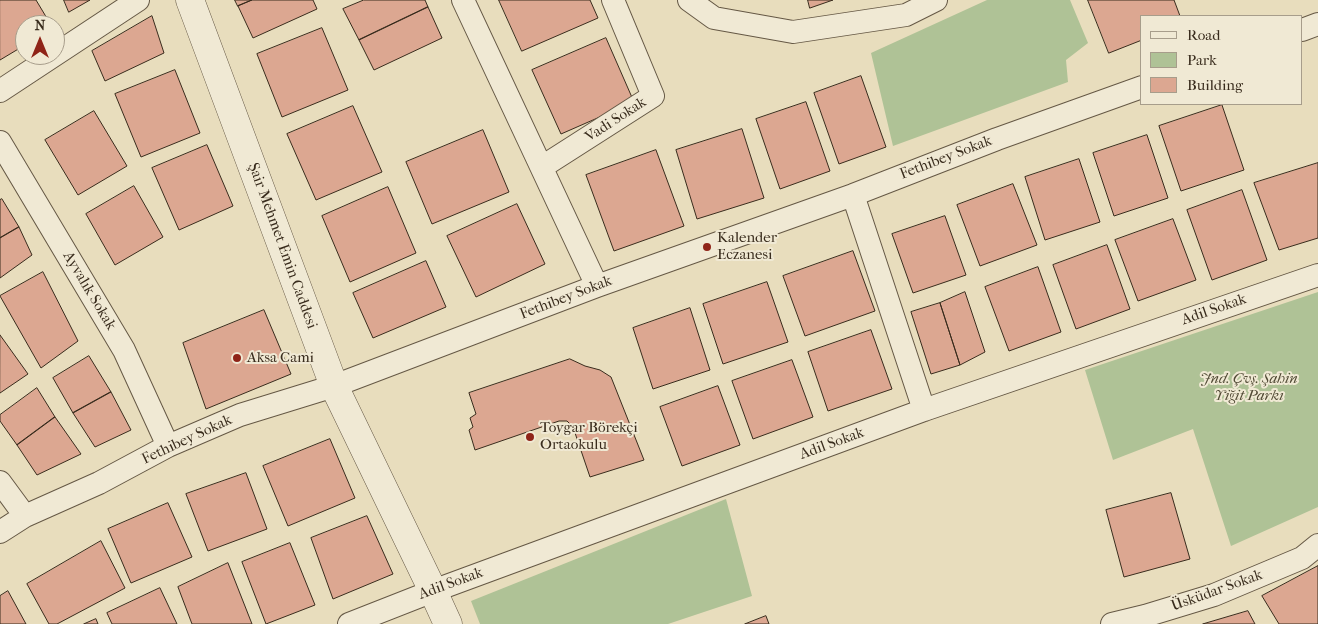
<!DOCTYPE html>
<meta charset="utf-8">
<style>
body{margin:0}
#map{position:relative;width:1318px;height:624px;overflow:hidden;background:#e8ddbd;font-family:"IM FELL French Canon",serif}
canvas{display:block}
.legend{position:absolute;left:1140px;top:15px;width:162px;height:90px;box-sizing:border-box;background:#f0e9d4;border:1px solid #a79d8b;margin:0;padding:6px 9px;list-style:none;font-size:15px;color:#392c1d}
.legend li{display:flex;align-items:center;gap:10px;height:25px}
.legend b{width:25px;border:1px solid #a79d8b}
.north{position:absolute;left:15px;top:15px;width:50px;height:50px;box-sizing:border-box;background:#f0e9d4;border:1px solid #a79d8b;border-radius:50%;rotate:0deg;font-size:14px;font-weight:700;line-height:20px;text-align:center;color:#392c1d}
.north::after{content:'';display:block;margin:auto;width:18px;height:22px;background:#8f2418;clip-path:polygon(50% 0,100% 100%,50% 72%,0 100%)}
</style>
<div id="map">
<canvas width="1318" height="624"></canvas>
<ul class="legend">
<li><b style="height:6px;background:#f0e9d4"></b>Road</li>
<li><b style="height:14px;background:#afc296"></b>Park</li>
<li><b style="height:14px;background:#dca791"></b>Building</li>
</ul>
<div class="north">N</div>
</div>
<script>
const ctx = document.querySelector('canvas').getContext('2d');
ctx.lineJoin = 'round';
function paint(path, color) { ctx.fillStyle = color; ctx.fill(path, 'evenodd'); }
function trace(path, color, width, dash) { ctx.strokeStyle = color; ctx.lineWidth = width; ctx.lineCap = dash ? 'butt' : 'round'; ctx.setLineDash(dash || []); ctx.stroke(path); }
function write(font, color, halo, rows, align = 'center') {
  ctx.font = font + ' "IM FELL French Canon",serif'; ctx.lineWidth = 4; ctx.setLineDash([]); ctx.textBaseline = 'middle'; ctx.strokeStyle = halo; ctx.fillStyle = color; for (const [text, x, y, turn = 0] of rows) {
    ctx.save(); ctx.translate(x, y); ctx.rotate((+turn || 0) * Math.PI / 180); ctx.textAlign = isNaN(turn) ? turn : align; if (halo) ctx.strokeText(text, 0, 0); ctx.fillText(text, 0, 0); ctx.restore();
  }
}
const green = new Path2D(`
 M 987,0 L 1070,0 L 1088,43 L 1066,60 L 1068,82 L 893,146 L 871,53 Z
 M 1318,292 L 1318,507 L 1231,546 L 1193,429 L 1113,460 L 1085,370 Z
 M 726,499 L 752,596 L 668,624 L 480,624 L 471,601 Z`);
const building = new Path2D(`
 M 0,0 L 36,0 L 51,25 L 25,25 L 25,45 L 0,60 Z
 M 64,0 L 90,0 L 69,12 Z
 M 235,0 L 252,0 L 238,6 Z
 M 252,0 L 313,0 L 317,9 L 253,38 L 238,6 Z
 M 364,0 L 425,0 L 428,7 L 359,40 L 343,9 Z
 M 499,0 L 590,0 L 598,18 L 522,51 Z
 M 808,0 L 833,0 L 810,8 Z
 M 1088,0 L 1174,0 L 1180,16 L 1142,16 L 1142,40 L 1109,53 Z
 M 428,7 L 442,38 L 374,70 L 359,40 Z
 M 152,16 L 164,53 L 105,81 L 92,51 Z
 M 322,28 L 348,90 L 282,117 L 257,54 Z
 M 606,38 L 634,102 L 561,134 L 532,70 Z
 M 175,70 L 200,133 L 141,157 L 115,94 Z
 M 861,76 L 886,147 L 839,164 L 814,93 Z
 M 806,102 L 830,171 L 780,189 L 756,119 Z
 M 1222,105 L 1244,170 L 1181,191 L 1159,126 Z
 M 353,106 L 382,172 L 316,200 L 287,134 Z
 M 94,111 L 127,166 L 78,195 L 45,140 Z
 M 742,129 L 764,198 L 697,219 L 676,150 Z
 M 483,130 L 509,192 L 432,224 L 406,162 Z
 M 1147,135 L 1168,198 L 1114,216 L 1093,153 Z
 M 207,145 L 233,206 L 179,230 L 152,168 Z
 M 656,150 L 684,226 L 614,251 L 586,175 Z
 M 1079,159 L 1100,222 L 1045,240 L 1025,177 Z
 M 1318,163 L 1318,238 L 1279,250 L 1254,183 Z
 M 1013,184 L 1037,245 L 980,266 L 957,205 Z
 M 134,186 L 163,237 L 115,265 L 86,214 Z
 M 388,187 L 416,253 L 350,282 L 322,216 Z
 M 1242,190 L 1267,260 L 1212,280 L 1187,210 Z
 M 2,199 L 19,227 L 0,238 L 0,200 Z
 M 517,204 L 545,264 L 476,297 L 447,236 Z
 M 945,216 L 966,275 L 913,293 L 892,234 Z
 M 1173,219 L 1196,280 L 1138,301 L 1115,240 Z
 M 19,227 L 32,255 L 0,278 L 0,238 Z
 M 1107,245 L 1130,309 L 1076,329 L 1053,265 Z
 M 853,251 L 875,311 L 805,336 L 783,276 Z
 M 426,261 L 446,307 L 373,338 L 353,293 Z
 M 1038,267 L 1061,332 L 1009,351 L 985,287 Z
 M 43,272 L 78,341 L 41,368 L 0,296 Z
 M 767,282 L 788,342 L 723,364 L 703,304 Z
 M 965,292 L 985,352 L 960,365 L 940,303 Z
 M 940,303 L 960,365 L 931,374 L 911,312 Z
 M 690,308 L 710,370 L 653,389 L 633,328 Z
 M 264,310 L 291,374 L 206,409 L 183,343 Z
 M 871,330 L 892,389 L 828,411 L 808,352 Z
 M 0,335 L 28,374 L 0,393 Z
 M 89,356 L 111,392 L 73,413 L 53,378 Z
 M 570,359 L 585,366 L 600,370 L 611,377 L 644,460 L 590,477 L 573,427 L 567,421 L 559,421 L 475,450 L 469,430 L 473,427 L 470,418 L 476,414 L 469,393 Z
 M 792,360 L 813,417 L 753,439 L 732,381 Z
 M 718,386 L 740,445 L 682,466 L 660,407 Z
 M 37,388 L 55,417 L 17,445 L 0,421 L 0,415 Z
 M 111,392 L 131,430 L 95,447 L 73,413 Z
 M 55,417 L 81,454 L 37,475 L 17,445 Z
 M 330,439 L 355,498 L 288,526 L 263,466 Z
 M 246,473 L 267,529 L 208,551 L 186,494 Z
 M 1171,493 L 1190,559 L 1124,577 L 1106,510 Z
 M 168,503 L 192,557 L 131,583 L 108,529 Z
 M 367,516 L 393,574 L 333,599 L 311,538 Z
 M 101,541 L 125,588 L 57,624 L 49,624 L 27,584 Z
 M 290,543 L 315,605 L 266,624 L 242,562 Z
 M 228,563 L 252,624 L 192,624 L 178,587 Z
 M 1318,566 L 1318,624 L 1279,624 L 1262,596 Z
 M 160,588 L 177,624 L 112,624 L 107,613 Z
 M 8,591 L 26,624 L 0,624 L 0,596 Z
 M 1248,611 L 1255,624 L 1203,624 Z
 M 766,616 L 769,624 L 745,624 Z
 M 96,619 L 98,624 L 84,624 Z`);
const minor = new Path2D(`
 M 463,0 L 597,286
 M 689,0 L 714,18 L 793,32 L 906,15 L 936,0
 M 1302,30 L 1318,24
 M 0,91 L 138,0
 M 0,142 L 124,350 L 168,446
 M 542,167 L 653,96 L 613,0
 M 853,195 L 924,410
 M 0,482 L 25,516
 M 0,532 L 25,516 L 99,483 L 168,446 L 240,415 L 334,386 L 597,286 L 853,195 L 997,139 L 1142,87
 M 349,624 L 433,591 L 924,410 L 1318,275
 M 1112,624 L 1145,616 L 1214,595 L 1302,558 L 1318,545`);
const tertiary = new Path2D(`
 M 190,0 L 334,386 L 433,591 L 448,624`);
const markers = [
 [707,247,5,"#8f2418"],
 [237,358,5,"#8f2418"],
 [530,437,5,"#8f2418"]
];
const streetNames = [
 ["Vadi Sokak",616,120,-33],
 ["Fethibey Sokak",946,158,-21],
 ["Şair Mehmet Emin Caddesi",282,246,70],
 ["Ayvalık Sokak",89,291,59],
 ["Fethibey Sokak",566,298,-21],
 ["Adil Sokak",1214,310,-19],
 ["Fethibey Sokak",187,440,-25],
 ["Adil Sokak",832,444,-20],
 ["Adil Sokak",451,584,-20],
 ["Üsküdar Sokak",1217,591,-20]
];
const poiNames = [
 ["Kalender",717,238],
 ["Eczanesi",717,255],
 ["Aksa Cami",247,358],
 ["Toygar Börekçi",540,428],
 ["Ortaokulu",540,445]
];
const parkNames = [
 ["Jnd. Çvş. Şahin",1249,379],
 ["Yiğit Parkı",1249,396]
];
paint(green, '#afc296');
paint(building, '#dca791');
trace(building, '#392c1d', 1);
trace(minor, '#655845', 24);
trace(tertiary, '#655845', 29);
trace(minor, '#f0e9d4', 22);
trace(tertiary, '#f0e9d4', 28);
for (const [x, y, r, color] of markers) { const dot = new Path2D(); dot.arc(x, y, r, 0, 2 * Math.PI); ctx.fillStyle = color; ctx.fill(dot); trace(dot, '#f0e9d4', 2); }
write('15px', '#392c1d', '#f0e9d4', streetNames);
write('15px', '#392c1d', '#f0e9d4', poiNames, 'left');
write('italic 15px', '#514a35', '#f0e9d4', parkNames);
</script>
